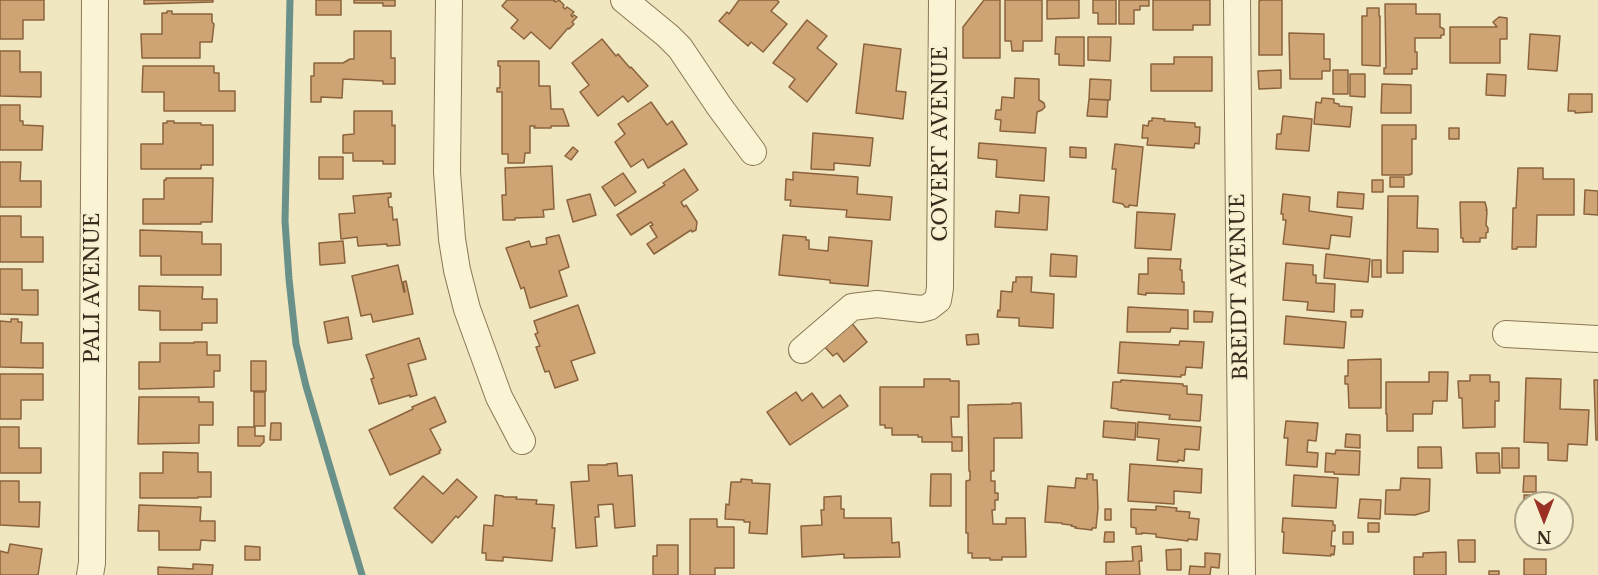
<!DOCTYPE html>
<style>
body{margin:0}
#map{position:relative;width:1598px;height:575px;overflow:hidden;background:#f0e6c0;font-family:"Libre Baskerville",serif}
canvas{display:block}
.north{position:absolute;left:1514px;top:491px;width:60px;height:60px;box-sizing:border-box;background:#f7f0d0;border:2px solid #aba288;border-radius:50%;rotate:180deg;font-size:16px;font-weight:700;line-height:24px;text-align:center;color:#382d1c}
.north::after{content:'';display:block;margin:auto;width:21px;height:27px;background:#9b3025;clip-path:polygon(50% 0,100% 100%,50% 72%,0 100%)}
</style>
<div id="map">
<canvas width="1598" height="575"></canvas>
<div class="north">N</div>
</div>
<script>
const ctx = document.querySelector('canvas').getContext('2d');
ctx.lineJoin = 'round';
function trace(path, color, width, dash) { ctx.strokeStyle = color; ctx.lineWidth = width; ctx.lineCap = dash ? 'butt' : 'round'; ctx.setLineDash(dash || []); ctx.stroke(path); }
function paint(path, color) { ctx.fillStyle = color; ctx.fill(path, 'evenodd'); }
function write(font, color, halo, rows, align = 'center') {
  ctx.font = font + ' "Libre Baskerville",serif'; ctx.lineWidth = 4.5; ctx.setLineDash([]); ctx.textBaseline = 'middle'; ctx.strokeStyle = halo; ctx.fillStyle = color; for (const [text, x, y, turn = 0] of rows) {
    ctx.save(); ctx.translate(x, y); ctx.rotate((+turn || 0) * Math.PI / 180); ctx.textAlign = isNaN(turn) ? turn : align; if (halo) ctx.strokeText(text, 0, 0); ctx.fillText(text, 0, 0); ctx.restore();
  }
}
const stream = new Path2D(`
 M 290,0 L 285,221 L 289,279 L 296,344 L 306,386 L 362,575`);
const building = new Path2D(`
 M 0,0 L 44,0 L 44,20 L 23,20 L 23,39 L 0,39 Z
 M 144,0 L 213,0 L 213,2 L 144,4 Z
 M 316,0 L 341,0 L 341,15 L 316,15 Z
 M 354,0 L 395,0 L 395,6 L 383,6 L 383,3 L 354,3 Z
 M 507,0 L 555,0 L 554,1 L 556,2 L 559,0 L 564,5 L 563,7 L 565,9 L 567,7 L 574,12 L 571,15 L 572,17 L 574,15 L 577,17 L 572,22 L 574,24 L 569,29 L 568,28 L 550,49 L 531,32 L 524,39 L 511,28 L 518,20 L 502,6 Z
 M 739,0 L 777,0 L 779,2 L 771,11 L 787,24 L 763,52 L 751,42 L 748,46 L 719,21 L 727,12 L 729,14 Z
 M 984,0 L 1000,0 L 1000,58 L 963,58 L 963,27 Z
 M 1005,0 L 1042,0 L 1042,41 L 1023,41 L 1023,51 L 1012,51 L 1011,41 L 1005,41 Z
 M 1047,0 L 1079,0 L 1079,18 L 1047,19 Z
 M 1093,0 L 1116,0 L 1116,24 L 1098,24 L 1098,13 L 1093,13 Z
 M 1119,0 L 1149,0 L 1149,6 L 1140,6 L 1140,10 L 1134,10 L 1134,24 L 1119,24 Z
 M 1153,0 L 1210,0 L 1210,25 L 1193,25 L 1193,30 L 1153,30 Z
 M 1261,0 L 1282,0 L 1282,55 L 1259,55 L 1259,1 Z
 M 1385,4 L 1416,4 L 1416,14 L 1440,14 L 1440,27 L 1444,29 L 1444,35 L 1441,35 L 1441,38 L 1415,38 L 1415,52 L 1417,52 L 1417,69 L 1412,69 L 1412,74 L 1384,74 L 1384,68 L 1386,68 Z
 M 1367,8 L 1379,8 L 1379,16 L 1380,16 L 1380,66 L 1362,65 L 1362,16 L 1367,16 Z
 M 167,11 L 172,11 L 172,14 L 212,14 L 212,22 L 214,24 L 212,42 L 200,42 L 200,58 L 142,58 L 141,34 L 162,34 L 162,13 L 167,13 Z
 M 1499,17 L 1507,18 L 1507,39 L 1500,39 L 1500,63 L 1450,63 L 1450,27 L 1497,27 L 1493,22 Z
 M 807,20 L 827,36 L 817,48 L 837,64 L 807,102 L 789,87 L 795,79 L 773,63 Z
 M 354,31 L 391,31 L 391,58 L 395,58 L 395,84 L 383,84 L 383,81 L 343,79 L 342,98 L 321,97 L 321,102 L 311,102 L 311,76 L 314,76 L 314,63 L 343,63 L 350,59 L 354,59 Z
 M 1289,33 L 1324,34 L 1324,59 L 1330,59 L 1330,71 L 1322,71 L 1322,79 L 1290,79 Z
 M 1530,34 L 1560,36 L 1557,71 L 1528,69 Z
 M 1056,37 L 1084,37 L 1084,66 L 1059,65 L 1059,54 L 1055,54 Z
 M 1088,37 L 1111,37 L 1110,61 L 1088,60 Z
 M 602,39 L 616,56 L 618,54 L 630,68 L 631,67 L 648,86 L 628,102 L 623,96 L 598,116 L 580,92 L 589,85 L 572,63 Z
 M 864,44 L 901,49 L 896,91 L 906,92 L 903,119 L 856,113 Z
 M 0,51 L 20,51 L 20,72 L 41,72 L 41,97 L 0,96 Z
 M 1174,57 L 1212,57 L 1212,91 L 1151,91 L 1151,64 L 1174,64 Z
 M 498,61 L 539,61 L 539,86 L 550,86 L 551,109 L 563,109 L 569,126 L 551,126 L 551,128 L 534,128 L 535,126 L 530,126 L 530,153 L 525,153 L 524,163 L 508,163 L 508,154 L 502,154 L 502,92 L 497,92 L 497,88 L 500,88 L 500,66 L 498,66 Z
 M 143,66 L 214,66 L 214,73 L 219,73 L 219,91 L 235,91 L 235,111 L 164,111 L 164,92 L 142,92 Z
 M 1281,70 L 1281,88 L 1259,89 L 1258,71 Z
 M 1333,70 L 1348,70 L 1348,94 L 1333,94 Z
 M 1350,74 L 1365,74 L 1365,97 L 1350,96 Z
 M 1487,74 L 1506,75 L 1505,96 L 1486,95 Z
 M 1015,78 L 1039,79 L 1039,100 L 1044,103 L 1045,107 L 1042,110 L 1037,112 L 1035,133 L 1000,131 L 1001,120 L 995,119 L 996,110 L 1001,110 L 1002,97 L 1014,98 Z
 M 1090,79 L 1111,80 L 1110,100 L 1089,99 Z
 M 1382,84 L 1411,85 L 1411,113 L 1381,113 Z
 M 1569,94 L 1592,94 L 1592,112 L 1575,113 L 1575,111 L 1568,111 Z
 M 1322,98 L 1334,99 L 1334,103 L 1339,104 L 1339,106 L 1352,107 L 1350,127 L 1314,124 L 1316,102 L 1321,103 Z
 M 1089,99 L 1108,100 L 1107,117 L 1087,116 Z
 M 651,102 L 667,125 L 672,121 L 687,144 L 648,168 L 643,159 L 631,167 L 615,142 L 625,134 L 618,124 Z
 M 0,105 L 20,105 L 20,121 L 23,121 L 23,125 L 43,126 L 42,150 L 0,150 Z
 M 354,111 L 392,111 L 392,126 L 395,125 L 395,164 L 383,164 L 383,161 L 353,161 L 353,153 L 343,153 L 343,135 L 354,134 Z
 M 1283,116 L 1312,119 L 1309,151 L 1276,149 L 1277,134 L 1281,134 Z
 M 1152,118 L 1165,119 L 1164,121 L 1195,123 L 1195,127 L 1200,127 L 1199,144 L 1195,143 L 1194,148 L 1147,145 L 1148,138 L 1142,138 L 1143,125 L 1148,126 L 1149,121 L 1152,121 Z
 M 167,121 L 174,121 L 174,123 L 201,123 L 201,125 L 213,125 L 213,165 L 201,165 L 201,169 L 141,169 L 141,144 L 163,144 L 163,123 L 167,123 Z
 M 1382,125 L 1416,125 L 1416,139 L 1412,139 L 1412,174 L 1410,174 L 1410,175 L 1382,175 Z
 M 1449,128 L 1459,128 L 1459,139 L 1449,139 Z
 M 813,133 L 873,138 L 870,166 L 834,163 L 834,170 L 811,169 Z
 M 979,143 L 1046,148 L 1044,181 L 996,177 L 997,160 L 978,158 Z
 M 1115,144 L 1143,147 L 1137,206 L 1129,205 L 1129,207 L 1125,207 L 1123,204 L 1113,202 L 1116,169 L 1112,169 Z
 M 573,147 L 578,151 L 571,160 L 565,156 Z
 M 1070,147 L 1086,148 L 1086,158 L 1070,157 Z
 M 319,157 L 343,157 L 343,179 L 319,179 Z
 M 0,162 L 21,162 L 20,181 L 41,181 L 41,207 L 0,207 Z
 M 552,166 L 554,209 L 543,210 L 544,217 L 515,218 L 515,220 L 503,220 L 502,195 L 506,195 L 505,168 Z
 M 1518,168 L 1543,168 L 1543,179 L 1574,179 L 1574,215 L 1537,215 L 1536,247 L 1517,247 L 1517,249 L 1512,249 L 1513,208 L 1516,208 Z
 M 684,169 L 698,190 L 681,202 L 684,207 L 686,205 L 697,222 L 696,230 L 692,232 L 691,230 L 654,254 L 647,244 L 657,237 L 650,226 L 653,225 L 651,222 L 631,235 L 617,215 L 665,185 L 663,183 Z
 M 793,172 L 858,177 L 857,194 L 892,197 L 890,220 L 846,217 L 847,210 L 790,206 L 791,200 L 785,200 L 786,179 L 793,180 Z
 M 623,173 L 636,192 L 615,206 L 602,187 Z
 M 1390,177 L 1404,177 L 1404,187 L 1390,187 Z
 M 166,178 L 213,178 L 212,222 L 201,222 L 201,224 L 143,224 L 143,199 L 164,199 L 164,180 L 166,180 Z
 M 1372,180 L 1383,180 L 1383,192 L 1372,192 Z
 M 1585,190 L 1598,191 L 1598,215 L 1584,214 Z
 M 1338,192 L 1364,194 L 1363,209 L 1337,207 Z
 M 391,193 L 391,197 L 388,198 L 389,207 L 392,207 L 393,220 L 397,219 L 400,245 L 387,246 L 387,244 L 358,246 L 357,237 L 341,239 L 339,214 L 355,213 L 353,196 Z
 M 590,194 L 596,215 L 573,222 L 567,200 Z
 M 1283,194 L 1310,197 L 1309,211 L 1352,217 L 1350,237 L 1331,235 L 1329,249 L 1283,244 L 1286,220 L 1283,220 L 1283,214 L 1281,214 Z
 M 1020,195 L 1049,197 L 1047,230 L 995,227 L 996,211 L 1019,213 Z
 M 1388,196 L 1418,196 L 1417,228 L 1438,229 L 1438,252 L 1403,251 L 1403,273 L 1387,273 Z
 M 1460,202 L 1485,202 L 1487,210 L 1486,210 L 1487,212 L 1486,225 L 1488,228 L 1488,232 L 1486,233 L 1486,238 L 1480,238 L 1480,242 L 1463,242 L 1463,238 L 1461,238 Z
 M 1137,212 L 1175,214 L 1171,250 L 1135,248 Z
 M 0,216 L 21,216 L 21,237 L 43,237 L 43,262 L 0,262 Z
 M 140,230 L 202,232 L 202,244 L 221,244 L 221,275 L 161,275 L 161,256 L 140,256 Z
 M 559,235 L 569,267 L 559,271 L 567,296 L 530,308 L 524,287 L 521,289 L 506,248 L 529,241 L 531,247 L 547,244 L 546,238 Z
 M 783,235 L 806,237 L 806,240 L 809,240 L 809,249 L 828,251 L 829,237 L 872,241 L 868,286 L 830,283 L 830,280 L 779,275 Z
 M 343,241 L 345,263 L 320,265 L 319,243 Z
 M 1051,254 L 1077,256 L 1076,277 L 1050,276 Z
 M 1326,254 L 1370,259 L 1368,282 L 1324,278 Z
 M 1148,258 L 1181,259 L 1180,270 L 1182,270 L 1182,282 L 1184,282 L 1184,294 L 1146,293 L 1146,295 L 1138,294 L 1139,274 L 1148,274 Z
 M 1372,260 L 1381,260 L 1381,277 L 1372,277 Z
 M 1286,263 L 1313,265 L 1313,275 L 1316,275 L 1316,283 L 1335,284 L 1334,312 L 1307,310 L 1308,302 L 1283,300 Z
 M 398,265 L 404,292 L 405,292 L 403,282 L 406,281 L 413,314 L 373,322 L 371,314 L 361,316 L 352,276 Z
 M 0,269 L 22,269 L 22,290 L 38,290 L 38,315 L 0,314 Z
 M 1016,277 L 1032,277 L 1031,292 L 1054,294 L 1053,328 L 1019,326 L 1019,318 L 997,317 L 998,310 L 1000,311 L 1001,291 L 1012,292 L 1013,282 L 1016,282 Z
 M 139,286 L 203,287 L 202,299 L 217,299 L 217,323 L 202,323 L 202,330 L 160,330 L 160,311 L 139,310 Z
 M 578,305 L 595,353 L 571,361 L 578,380 L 555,388 L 549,371 L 545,372 L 536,347 L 540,346 L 535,334 L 538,333 L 534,321 Z
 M 1128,307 L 1188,310 L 1188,329 L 1171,328 L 1170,332 L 1127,332 Z
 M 1351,310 L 1363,310 L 1362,317 L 1351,317 Z
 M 1194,311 L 1213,312 L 1212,322 L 1194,322 Z
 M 1286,316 L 1346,322 L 1344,348 L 1284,344 Z
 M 348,317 L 352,339 L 328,343 L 324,322 Z
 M 11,319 L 18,319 L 18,322 L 22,322 L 21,343 L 43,343 L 43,368 L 0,367 L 0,321 L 11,322 Z
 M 850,321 L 867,342 L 844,362 L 837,353 L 833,356 L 822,344 Z
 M 978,334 L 979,344 L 967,345 L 966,335 Z
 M 419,338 L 426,359 L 408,364 L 417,395 L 410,397 L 410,395 L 379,404 L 371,379 L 374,378 L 366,355 Z
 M 1180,341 L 1204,342 L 1202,368 L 1186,367 L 1185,375 L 1181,375 L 1181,377 L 1118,373 L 1120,342 L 1179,345 Z
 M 194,342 L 207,342 L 207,355 L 220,355 L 220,371 L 214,371 L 214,387 L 139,389 L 139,362 L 160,362 L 160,343 L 194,343 Z
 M 1381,359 L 1381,408 L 1349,408 L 1348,384 L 1345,384 L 1345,376 L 1348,376 L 1348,360 Z
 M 251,361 L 266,361 L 266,391 L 251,391 Z
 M 1429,372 L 1448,372 L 1447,401 L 1433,401 L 1432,414 L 1413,414 L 1413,431 L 1387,431 L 1387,414 L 1386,414 L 1386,382 L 1429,382 Z
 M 0,374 L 43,374 L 43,400 L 21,400 L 21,419 L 0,419 Z
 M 1470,375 L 1490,375 L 1490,382 L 1499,382 L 1499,401 L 1495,401 L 1495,427 L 1463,428 L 1462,398 L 1459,398 L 1458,381 L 1470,381 Z
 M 1526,378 L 1561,379 L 1560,409 L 1589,410 L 1587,445 L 1568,444 L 1567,461 L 1548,460 L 1548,443 L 1524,442 Z
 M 924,379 L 950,379 L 950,381 L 959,381 L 959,417 L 951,417 L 952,437 L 962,437 L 962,451 L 952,451 L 952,442 L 922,442 L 922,437 L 918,437 L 918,435 L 892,435 L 892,428 L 885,428 L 885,425 L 880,425 L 880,387 L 924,387 Z
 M 1121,380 L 1183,384 L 1183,386 L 1187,386 L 1187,394 L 1202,395 L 1200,421 L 1169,419 L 1170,415 L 1118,410 L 1118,409 L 1111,408 L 1113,382 L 1121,382 Z
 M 1594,380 L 1598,380 L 1598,440 L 1596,440 Z
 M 254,392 L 265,392 L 265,426 L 254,426 Z
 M 796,392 L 802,401 L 812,393 L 823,408 L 840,395 L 848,406 L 790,445 L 767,412 Z
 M 139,397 L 199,397 L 199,402 L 213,402 L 213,425 L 199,425 L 199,443 L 138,444 Z
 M 435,397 L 446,422 L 430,429 L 441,450 L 439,451 L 440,453 L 390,475 L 369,430 L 413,409 L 412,407 Z
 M 1012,403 L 1021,403 L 1022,438 L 994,438 L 994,471 L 991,471 L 991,481 L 995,481 L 995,493 L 998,493 L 998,500 L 995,500 L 995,510 L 992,510 L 993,524 L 1006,524 L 1006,518 L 1025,518 L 1026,557 L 1002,557 L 1002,560 L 990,560 L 990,558 L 972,558 L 972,553 L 968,553 L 968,533 L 966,533 L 966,481 L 970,480 L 970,471 L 969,471 L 968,405 L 1012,404 Z
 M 1104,421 L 1136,423 L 1135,440 L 1103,437 Z
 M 1286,421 L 1318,423 L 1316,441 L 1308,440 L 1307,452 L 1318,453 L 1317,467 L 1286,465 L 1288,438 L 1284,438 Z
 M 1138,422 L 1201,427 L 1199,450 L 1185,449 L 1184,461 L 1178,460 L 1178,462 L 1157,460 L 1159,439 L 1137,437 Z
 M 271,423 L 281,423 L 281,440 L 270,440 Z
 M 0,427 L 19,427 L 19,448 L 41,448 L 41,473 L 0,473 Z
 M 238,427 L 255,427 L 255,436 L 264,436 L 264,442 L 260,446 L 238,446 Z
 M 1346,434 L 1360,435 L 1360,448 L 1345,447 Z
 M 1418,447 L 1441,447 L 1442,468 L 1418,468 Z
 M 1502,448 L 1519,448 L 1519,468 L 1502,468 Z
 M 1336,450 L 1360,451 L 1359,475 L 1334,474 L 1334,472 L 1325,472 L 1326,453 L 1335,454 Z
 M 163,452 L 198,453 L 198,472 L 211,472 L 211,497 L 198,497 L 198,498 L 140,498 L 140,473 L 163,473 Z
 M 1476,453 L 1499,453 L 1500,473 L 1477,473 Z
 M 617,463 L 618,476 L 632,475 L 635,526 L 615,528 L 613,504 L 598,505 L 599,517 L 595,517 L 597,546 L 576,548 L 571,482 L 589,481 L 588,465 L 607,465 L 607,464 Z
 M 1130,464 L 1202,469 L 1201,493 L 1174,491 L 1174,504 L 1128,501 Z
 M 931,474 L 951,474 L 951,506 L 930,506 Z
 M 1087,474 L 1093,474 L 1093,480 L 1097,480 L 1098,508 L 1096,528 L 1092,528 L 1092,530 L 1075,528 L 1076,527 L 1071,526 L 1072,525 L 1062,524 L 1062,523 L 1045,522 L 1048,486 L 1075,488 L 1076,478 L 1087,479 Z
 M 1294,475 L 1338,478 L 1336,508 L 1292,506 Z
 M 423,476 L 443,494 L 457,479 L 477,497 L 458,518 L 456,516 L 432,543 L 394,508 Z
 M 1524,476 L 1536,476 L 1536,492 L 1523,492 Z
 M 1401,478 L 1430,479 L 1429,511 L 1415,515 L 1385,514 L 1386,490 L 1400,490 Z
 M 741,479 L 752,480 L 752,483 L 770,484 L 767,534 L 749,533 L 750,522 L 744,522 L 744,520 L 725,519 L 726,504 L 729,505 L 731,482 L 741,482 Z
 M 0,481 L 19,481 L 19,502 L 40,502 L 39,527 L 0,525 Z
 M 495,495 L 503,496 L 503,497 L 517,497 L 516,499 L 537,500 L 536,504 L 554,505 L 552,528 L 555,528 L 552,561 L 503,557 L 503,561 L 486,560 L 486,553 L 482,553 L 484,525 L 493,526 Z
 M 1524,495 L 1533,495 L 1533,503 L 1526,503 L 1526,505 L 1524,505 Z
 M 841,496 L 841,509 L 844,509 L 844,518 L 891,518 L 892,543 L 899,542 L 900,557 L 844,558 L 844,554 L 802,557 L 801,526 L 822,525 L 821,510 L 824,510 L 824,497 Z
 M 1360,499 L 1381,500 L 1380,519 L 1358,518 Z
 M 139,505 L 201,507 L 200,521 L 215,521 L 215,541 L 201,540 L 200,550 L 159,550 L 159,531 L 138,531 Z
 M 1156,506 L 1177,508 L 1176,511 L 1190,512 L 1189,518 L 1199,519 L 1197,540 L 1188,539 L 1188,541 L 1156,537 L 1156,534 L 1142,533 L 1142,534 L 1136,534 L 1136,528 L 1131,527 L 1131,509 L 1156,510 Z
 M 1105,509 L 1111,509 L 1111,520 L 1105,520 Z
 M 1283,518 L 1333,521 L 1333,525 L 1335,525 L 1335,531 L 1332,531 L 1331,546 L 1335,546 L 1334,555 L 1331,554 L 1331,556 L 1283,553 L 1284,532 L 1282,532 Z
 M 690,519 L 717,519 L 717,527 L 734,527 L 734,568 L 715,568 L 715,575 L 690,575 Z
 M 1368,523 L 1379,523 L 1379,532 L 1368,532 Z
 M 1105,532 L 1114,532 L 1114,542 L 1104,542 Z
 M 1343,532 L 1353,532 L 1353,544 L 1343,544 Z
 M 1458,540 L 1475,540 L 1475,562 L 1459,562 Z
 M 10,544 L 42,549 L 38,575 L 0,575 L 0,551 L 8,553 Z
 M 657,545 L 678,545 L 678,575 L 653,575 L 653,556 L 657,556 Z
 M 245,546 L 260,547 L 260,560 L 245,560 Z
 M 1141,546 L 1142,561 L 1139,561 L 1140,575 L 1106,575 L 1106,562 L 1133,561 L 1132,547 Z
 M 1181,549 L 1181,570 L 1167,570 L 1166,550 Z
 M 1446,552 L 1446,575 L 1414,575 L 1414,557 L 1423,557 L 1423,553 Z
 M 1205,553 L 1220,554 L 1219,568 L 1211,567 L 1210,575 L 1189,575 L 1190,566 L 1205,567 Z
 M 1524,559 L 1546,559 L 1546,575 L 1524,575 Z
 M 193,564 L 213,565 L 212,575 L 158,575 L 158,567 L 193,569 Z
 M 1489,571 L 1499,571 L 1499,575 L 1489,575 Z`);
const minor = new Path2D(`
 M 449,0 L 447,172 L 452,239 L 457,270 L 467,309 L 499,397 L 522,441
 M 624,0 L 668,36 L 680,48 L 719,106 L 753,152
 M 1237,0 L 1242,575
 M 1506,334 L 1598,339
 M 802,350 L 852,307 L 877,304 L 921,309 L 929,307 L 938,300 L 940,288 L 942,0
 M 90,575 L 92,563 L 95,0`);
const streetNames = [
 ["COVERT AVENUE",941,144,-90],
 ["BREIDT AVENUE",1240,287,-91],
 ["PALI AVENUE",93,288,-90]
];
trace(stream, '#6a908a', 7);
paint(building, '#cfa475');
trace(building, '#8a633c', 1.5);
trace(minor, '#8a7757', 28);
trace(minor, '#faf3d4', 26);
write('20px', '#382d1c', '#f7f0d0', streetNames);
</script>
